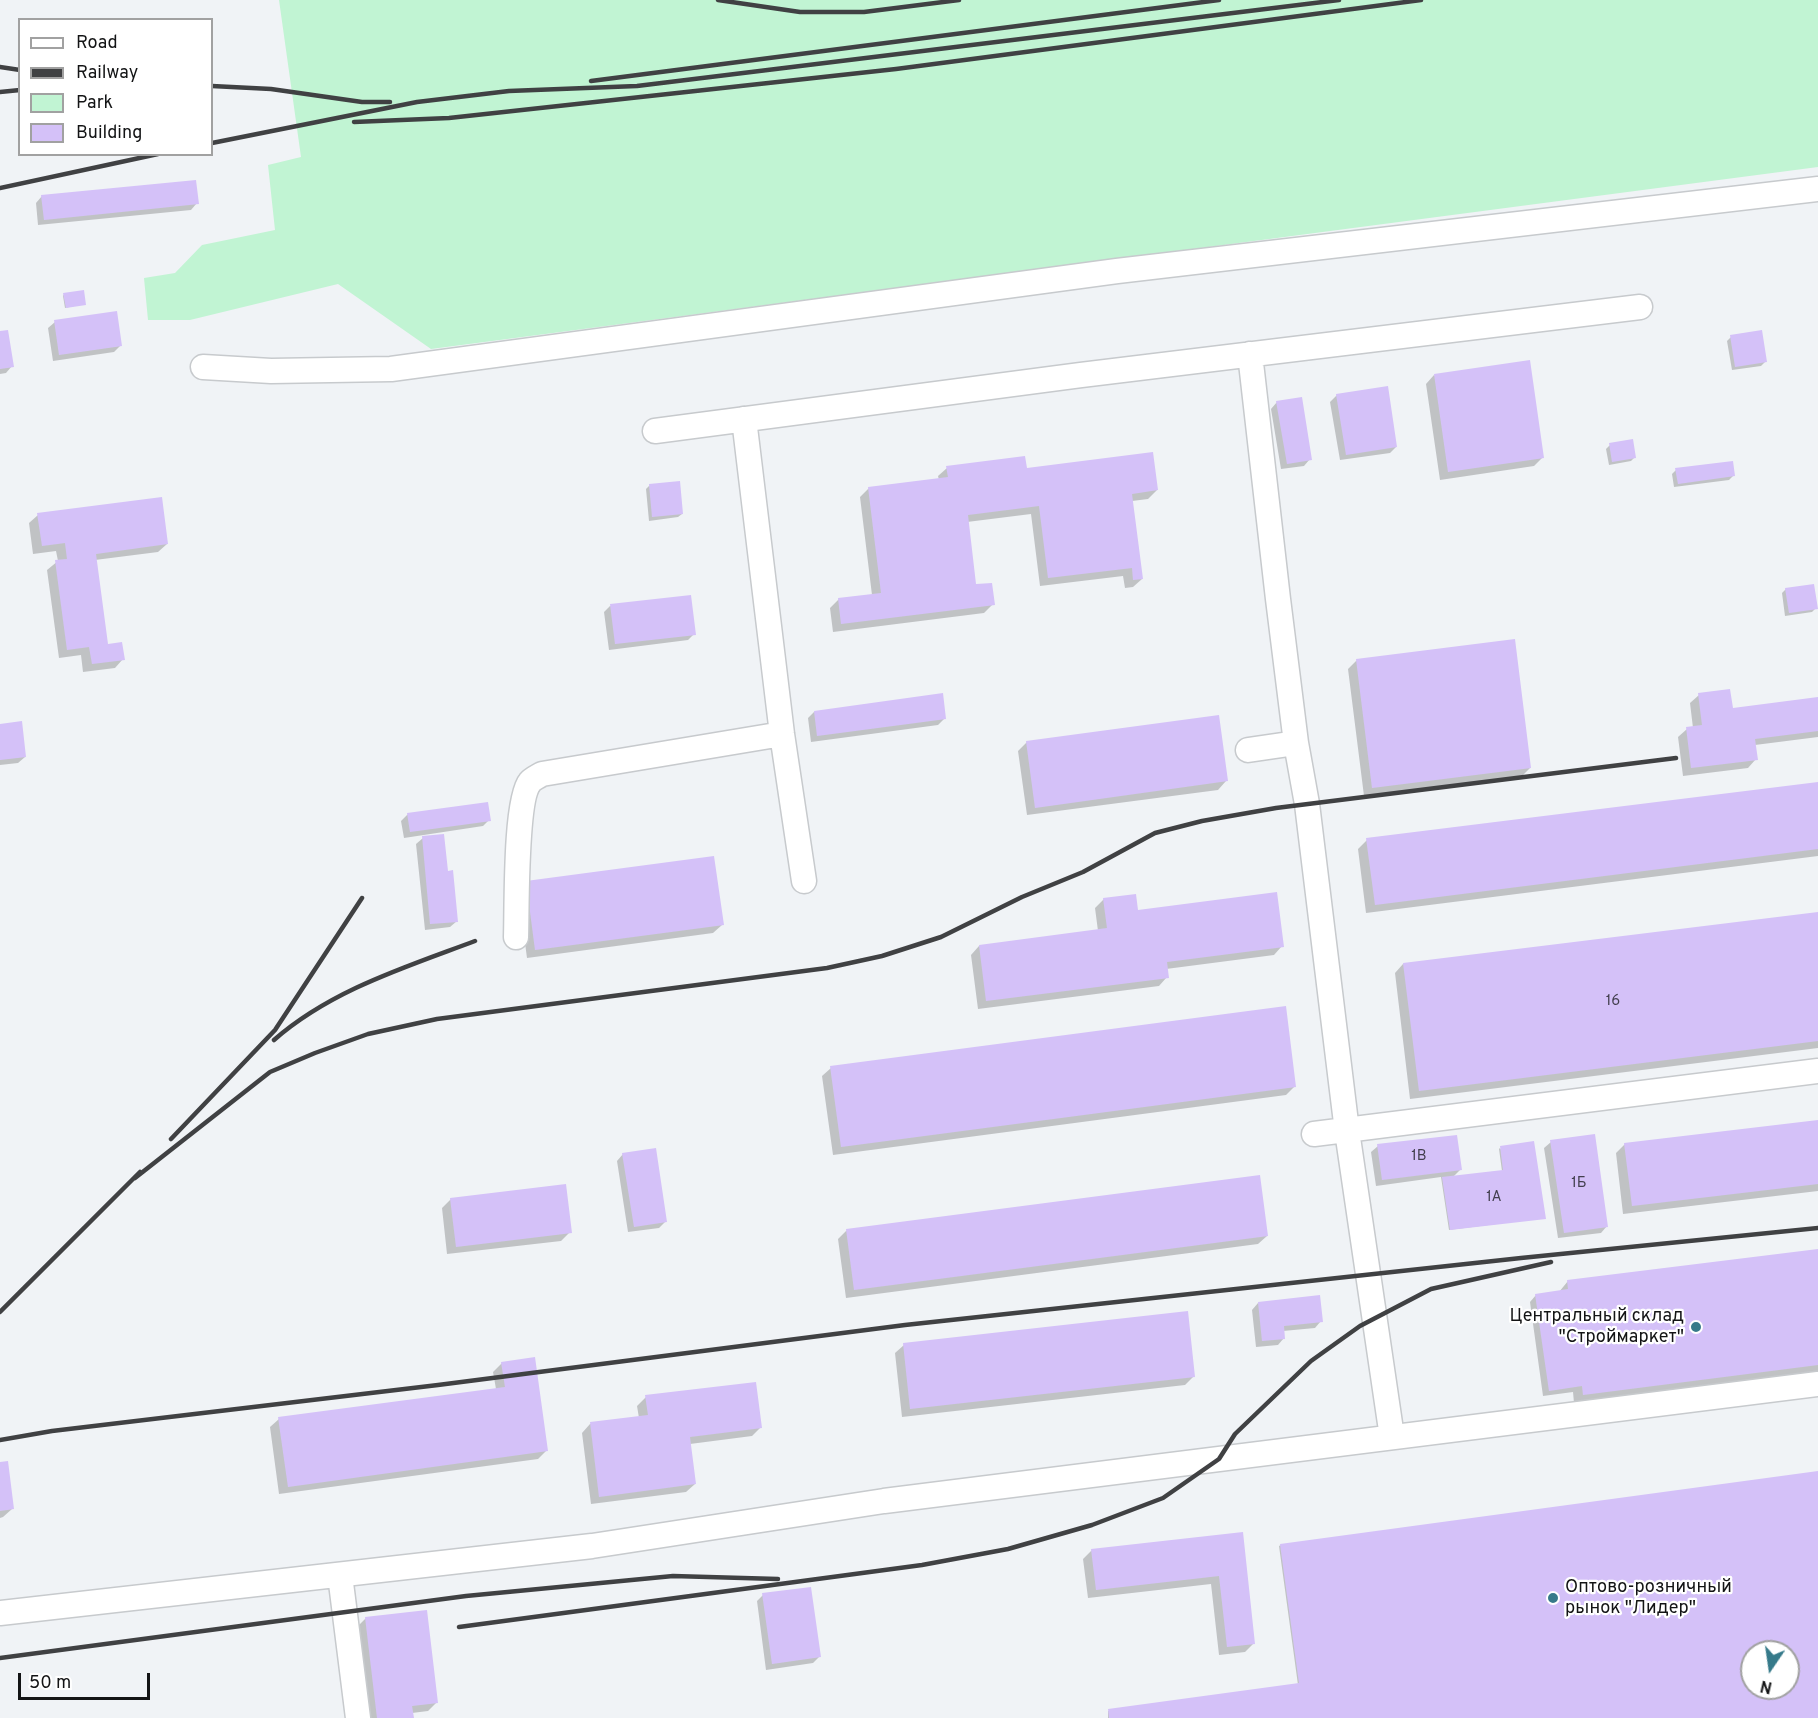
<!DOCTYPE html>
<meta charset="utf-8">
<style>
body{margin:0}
#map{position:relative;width:1818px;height:1718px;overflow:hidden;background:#f0f3f6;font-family:Overpass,sans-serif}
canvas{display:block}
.legend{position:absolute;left:18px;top:18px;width:195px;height:138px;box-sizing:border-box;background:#fff;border:2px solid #a1a1a1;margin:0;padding:8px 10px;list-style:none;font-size:18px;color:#131415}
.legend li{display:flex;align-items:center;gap:12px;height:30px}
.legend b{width:30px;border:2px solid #a1a1a1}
.north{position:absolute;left:1740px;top:1640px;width:60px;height:60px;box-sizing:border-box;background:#fff;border:2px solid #a1a1a1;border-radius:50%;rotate:193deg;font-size:16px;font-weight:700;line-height:24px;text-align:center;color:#131415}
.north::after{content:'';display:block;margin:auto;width:21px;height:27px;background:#367a8a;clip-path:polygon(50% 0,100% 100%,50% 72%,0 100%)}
.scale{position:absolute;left:18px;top:1673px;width:132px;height:27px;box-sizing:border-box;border:3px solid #131415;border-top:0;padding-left:8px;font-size:18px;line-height:21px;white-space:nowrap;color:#131415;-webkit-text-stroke:4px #fff;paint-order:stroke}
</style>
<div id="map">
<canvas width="1818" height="1718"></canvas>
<ul class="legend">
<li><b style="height:8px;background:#fff"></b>Road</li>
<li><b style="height:8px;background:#404143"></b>Railway</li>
<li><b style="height:16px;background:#c1f4d3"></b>Park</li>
<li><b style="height:16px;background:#d4c1f8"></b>Building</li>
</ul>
<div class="north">N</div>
<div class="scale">50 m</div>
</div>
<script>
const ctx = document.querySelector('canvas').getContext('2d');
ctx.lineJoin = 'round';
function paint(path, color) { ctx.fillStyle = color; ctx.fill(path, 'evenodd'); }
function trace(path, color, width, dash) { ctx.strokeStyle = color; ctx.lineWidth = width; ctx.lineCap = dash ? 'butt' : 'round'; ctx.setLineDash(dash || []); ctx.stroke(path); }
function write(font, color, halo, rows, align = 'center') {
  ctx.font = font + ' Overpass,sans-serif'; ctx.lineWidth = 4.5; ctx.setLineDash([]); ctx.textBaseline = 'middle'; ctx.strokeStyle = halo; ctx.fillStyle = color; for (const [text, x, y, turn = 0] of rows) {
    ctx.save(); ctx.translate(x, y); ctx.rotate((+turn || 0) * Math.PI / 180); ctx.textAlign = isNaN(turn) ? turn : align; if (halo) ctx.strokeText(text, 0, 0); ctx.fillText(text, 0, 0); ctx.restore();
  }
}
const green = new Path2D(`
 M 279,0 L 1818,0 L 1818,167 L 431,349 L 338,284 L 190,320 L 148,320 L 144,278 L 175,273 L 202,245 L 275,230 L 268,165 L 301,157 Z`);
const shadow = new Path2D(`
 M 42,196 L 197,203 L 191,210 L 38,225 L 36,203 Z
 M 64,294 L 84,304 L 65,308 L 63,296 Z
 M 55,322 L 121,345 L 114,352 L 53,361 L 48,328 Z
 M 0,333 L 12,366 L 6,373 L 0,374 Z
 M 1731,337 L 1765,362 L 1761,366 L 1732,370 L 1727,341 Z
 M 1434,375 L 1543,457 L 1534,466 L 1440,480 L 1426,384 Z
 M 1337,395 L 1396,447 L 1390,453 L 1340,460 L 1330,402 Z
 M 1277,402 L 1310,459 L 1304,466 L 1281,469 L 1271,409 Z
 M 1610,445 L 1635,457 L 1631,461 L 1609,465 L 1606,449 Z
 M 947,468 L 1026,470 L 1157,490 L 1148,499 L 1132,501 L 1142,579 L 1133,587 L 1125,588 L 1123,576 L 1040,586 L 1031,514 L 967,522 L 975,586 L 993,604 L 984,613 L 833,632 L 830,608 L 839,599 L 872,595 L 860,497 L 869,488 L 939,480 L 938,476 Z
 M 1676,470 L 1733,476 L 1729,480 L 1674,487 L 1672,474 Z
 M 650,485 L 682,514 L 678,517 L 649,521 L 646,489 Z
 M 38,515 L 167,544 L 158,552 L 95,560 L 106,646 L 123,659 L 115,668 L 83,672 L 81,655 L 59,658 L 47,570 L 58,561 L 56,551 L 33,554 L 29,523 Z
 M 1786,589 L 1816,608 L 1812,612 L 1785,616 L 1782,593 Z
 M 610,606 L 694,634 L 688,640 L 609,650 L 604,612 Z
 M 1357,660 L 1530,768 L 1521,777 L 1364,796 L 1348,669 Z
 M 1699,695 L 1731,709 L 1818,699 L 1818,737 L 1755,745 L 1756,759 L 1748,768 L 1683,776 L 1678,737 L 1687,729 L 1693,728 L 1690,703 Z
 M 814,712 L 945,718 L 938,725 L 811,742 L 808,718 Z
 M 0,725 L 25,757 L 18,763 L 0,765 Z
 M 1027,742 L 1226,781 L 1218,790 L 1027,815 L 1018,751 Z
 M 1818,783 L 1818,856 L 1366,913 L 1358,849 L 1367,840 Z
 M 408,814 L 489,820 L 483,826 L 404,838 L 401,821 Z
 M 423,838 L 446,872 L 457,921 L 450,927 L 425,930 L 416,844 Z
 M 518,891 L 722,925 L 713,933 L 527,958 Z
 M 1104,899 L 1137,912 L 1282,946 L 1274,955 L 1166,969 L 1167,977 L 1159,986 L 978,1009 L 971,955 L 979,946 L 1098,931 L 1095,908 Z
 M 1818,913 L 1818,1048 L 1410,1099 L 1395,973 L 1403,964 Z
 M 831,1068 L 1295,1086 L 1286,1095 L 833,1155 L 822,1076 Z
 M 1818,1121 L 1818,1191 L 1623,1214 L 1616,1153 L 1625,1144 Z
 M 1551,1142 L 1607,1226 L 1601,1233 L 1558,1238 L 1544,1148 Z
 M 1378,1146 L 1461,1169 L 1453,1177 L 1502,1171 L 1499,1149 L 1500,1148 L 1544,1218 L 1449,1230 L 1441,1177 L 1376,1186 L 1371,1152 Z
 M 623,1154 L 666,1221 L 659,1228 L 628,1232 L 617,1161 Z
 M 451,1199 L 570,1232 L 561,1241 L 447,1254 L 442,1208 Z
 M 847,1230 L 1267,1236 L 1258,1244 L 846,1298 L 838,1239 Z
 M 1818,1250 L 1818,1372 L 1574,1403 L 1573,1392 L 1543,1396 L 1530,1302 L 1536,1295 L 1559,1292 L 1568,1281 Z
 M 1258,1303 L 1321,1321 L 1315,1328 L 1283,1331 L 1284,1338 L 1278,1345 L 1256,1347 L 1252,1310 Z
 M 904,1345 L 1194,1376 L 1185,1385 L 902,1417 L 895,1353 Z
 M 502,1363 L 547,1450 L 538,1459 L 279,1494 L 270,1427 L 279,1419 L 496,1389 L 493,1372 Z
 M 646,1397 L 761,1427 L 752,1436 L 690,1444 L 695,1484 L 686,1492 L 591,1504 L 582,1433 L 590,1424 L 639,1418 L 637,1406 Z
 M 0,1463 L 12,1509 L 3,1517 L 0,1518 Z
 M 1818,1473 L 1818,1718 L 1108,1718 L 1108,1711 L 1298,1685 L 1279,1546 L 1281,1545 ZM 1752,1652 L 1788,1652 L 1788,1688 L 1752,1688 Z
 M 1241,1533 L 1254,1643 L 1245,1652 L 1219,1655 L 1211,1584 L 1088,1598 L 1083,1559 L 1092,1550 Z
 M 763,1595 L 819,1657 L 813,1663 L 766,1670 L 757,1601 Z
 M 366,1618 L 437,1702 L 428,1711 L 412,1713 L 412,1718 L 368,1718 L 357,1627 Z`);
const building = new Path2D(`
 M 196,180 L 199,204 L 44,220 L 41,195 Z
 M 84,290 L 86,305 L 66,308 L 63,293 Z
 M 117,311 L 122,346 L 59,355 L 54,320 Z
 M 8,330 L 14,367 L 0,369 L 0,331 Z
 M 1762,330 L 1767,362 L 1735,367 L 1730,335 Z
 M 1530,360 L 1544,458 L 1448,472 L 1434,374 Z
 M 1388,386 L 1397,447 L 1346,455 L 1336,394 Z
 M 1302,397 L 1312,460 L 1287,464 L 1276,401 Z
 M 1633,439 L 1636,458 L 1612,462 L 1609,443 Z
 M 1153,452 L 1158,490 L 1132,494 L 1143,579 L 1133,580 L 1132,568 L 1048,578 L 1039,506 L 968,515 L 976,584 L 992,583 L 995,605 L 841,624 L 838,598 L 881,593 L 868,487 L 948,477 L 946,466 L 1025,456 L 1027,468 Z
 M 1733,461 L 1735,476 L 1678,484 L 1675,468 Z
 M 680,481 L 683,514 L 652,517 L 649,484 Z
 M 162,497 L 168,544 L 96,554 L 108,644 L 122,642 L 125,660 L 92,664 L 89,647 L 67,650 L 55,560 L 67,559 L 65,543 L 42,546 L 37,513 Z
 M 1814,584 L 1818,609 L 1789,613 L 1785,588 Z
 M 691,595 L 696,635 L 615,644 L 610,604 Z
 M 1515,639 L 1531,768 L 1372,788 L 1356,659 Z
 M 1730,689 L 1733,708 L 1818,697 L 1818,731 L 1755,739 L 1758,760 L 1691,768 L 1686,727 L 1702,725 L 1698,693 Z
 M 943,693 L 946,719 L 817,736 L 814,711 Z
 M 1219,715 L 1228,781 L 1035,808 L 1026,741 Z
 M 22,721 L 26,757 L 0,760 L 0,724 Z
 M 1818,782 L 1818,849 L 1375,905 L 1366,838 Z
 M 488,802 L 491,821 L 410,832 L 407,813 Z
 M 444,834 L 448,871 L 453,870 L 458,922 L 430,924 L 422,836 Z
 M 714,856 L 724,925 L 535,950 L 526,881 Z
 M 1277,892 L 1284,947 L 1167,962 L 1169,978 L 986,1001 L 979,945 L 1107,928 L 1103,898 L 1136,894 L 1138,910 Z
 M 1818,912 L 1818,1041 L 1419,1091 L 1403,963 Z
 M 1286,1006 L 1296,1087 L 841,1147 L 830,1066 Z
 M 1818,1120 L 1818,1184 L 1632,1206 L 1624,1143 Z
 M 1595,1134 L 1608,1227 L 1564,1233 L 1550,1140 Z
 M 1457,1135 L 1462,1170 L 1382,1180 L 1377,1144 Z
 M 1534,1141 L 1546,1219 L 1450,1230 L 1442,1177 L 1503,1170 L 1500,1146 Z
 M 656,1148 L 667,1222 L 634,1227 L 622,1153 Z
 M 1260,1175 L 1268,1236 L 854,1290 L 846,1229 Z
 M 566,1184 L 572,1233 L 456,1247 L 450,1198 Z
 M 1818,1249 L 1818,1365 L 1583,1395 L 1582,1386 L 1549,1391 L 1535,1294 L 1568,1289 L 1567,1280 Z
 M 1320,1295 L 1323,1322 L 1284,1326 L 1285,1339 L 1262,1341 L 1258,1302 Z
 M 1188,1311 L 1195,1377 L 910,1409 L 903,1343 Z
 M 535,1357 L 548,1451 L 288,1487 L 278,1417 L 505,1387 L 501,1362 Z
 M 756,1382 L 762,1428 L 690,1437 L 696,1484 L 599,1497 L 590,1422 L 648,1415 L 645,1395 Z
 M 8,1461 L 14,1509 L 0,1511 L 0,1462 Z
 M 1818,1471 L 1818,1718 L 1109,1718 L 1108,1709 L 1299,1683 L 1280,1544 ZM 1752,1652 L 1788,1652 L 1788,1688 L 1752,1688 Z
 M 1243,1532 L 1255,1644 L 1227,1647 L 1219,1576 L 1096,1590 L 1091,1549 Z
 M 811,1587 L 821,1657 L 772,1664 L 762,1593 Z
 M 427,1610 L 438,1703 L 412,1706 L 414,1718 L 377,1718 L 365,1617 Z`);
const minor = new Path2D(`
 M 1250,354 L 1278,599 L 1296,743 L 1307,804 L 1347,1131 L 1392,1437
 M 203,367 L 271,371 L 391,369 L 1117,271 L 1818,189
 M 744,419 L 782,734 L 804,881
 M 655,431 L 1081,375 L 1640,307
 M 1248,750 L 1296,743
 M 516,937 C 517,910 515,800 530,782 C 532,779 539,776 542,774 L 782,734
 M 1314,1134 L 1818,1071
 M 340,1575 L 358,1718
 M 0,1613 L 592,1546 L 884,1501 L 1818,1384`);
const rail = new Path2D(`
 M 718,0 L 800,12 L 864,12 L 959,0
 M 0,67 L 20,70
 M 591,81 L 1219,0
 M 212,86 L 271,89 L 362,102 L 390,102
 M 0,92 L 20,90
 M 354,122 L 449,118 L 896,69 L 1421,0
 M 212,143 L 417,102 L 509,91 L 637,86 L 1339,0
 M 0,188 L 158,154
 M 274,1040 C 331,990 406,967 475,941
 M 171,1139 L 275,1030 L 362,898
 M 135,1178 L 270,1072 L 315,1053 L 368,1034 L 437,1019 L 827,968 L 882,956 L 941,937 L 1022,897 L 1083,872 L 1155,833 L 1202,821 L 1276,808 L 1676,758
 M 0,1312 L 140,1172
 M 0,1440 L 52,1431 L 438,1385 L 905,1325 L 1521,1258 L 1818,1228
 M 459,1627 L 922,1565 L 1008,1549 L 1092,1525 L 1163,1498 L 1219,1459 L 1235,1434 L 1311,1361 L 1360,1326 L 1431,1289 L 1551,1262
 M 0,1658 L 466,1596 L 673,1576 L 778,1579`);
const markers = [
 [1696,1327,6,"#367a8a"],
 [1553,1598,6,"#367a8a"]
];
const numberNames = [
 ["16",1613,1002],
 ["1В",1419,1157],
 ["1Б",1579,1184],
 ["1А",1494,1198]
];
const poiNames = [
 ["Центральный склад",1684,1317],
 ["\"Строймаркет\"",1684,1338],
 ["Оптово-розничный",1565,1588,"left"],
 ["рынок \"Лидер\"",1565,1609,"left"]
];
paint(green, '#c1f4d3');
paint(shadow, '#0003');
paint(building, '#d4c1f8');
trace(minor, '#c7cacd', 27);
trace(minor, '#fff', 24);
trace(rail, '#404143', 4.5);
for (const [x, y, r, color] of markers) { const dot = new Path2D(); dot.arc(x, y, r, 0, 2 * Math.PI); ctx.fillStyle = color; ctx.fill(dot); trace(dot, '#fff', 2); }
write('15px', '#433f4e', null, numberNames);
write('18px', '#131415', '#fff', poiNames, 'right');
</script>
